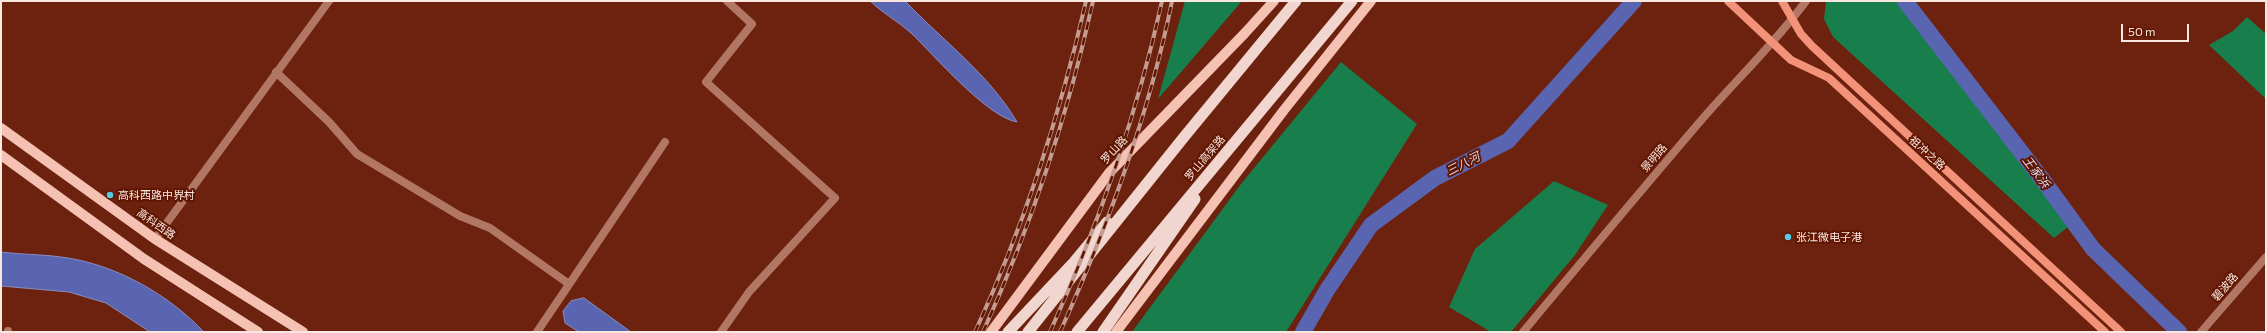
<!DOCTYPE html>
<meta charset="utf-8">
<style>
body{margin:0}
#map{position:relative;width:2267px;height:333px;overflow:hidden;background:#6c220e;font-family:Commissioner,sans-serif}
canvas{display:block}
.frame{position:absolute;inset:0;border:2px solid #fae7e2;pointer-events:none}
.scale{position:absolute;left:2121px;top:24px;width:68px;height:18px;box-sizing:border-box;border:2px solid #fae7e2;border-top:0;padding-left:5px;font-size:12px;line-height:14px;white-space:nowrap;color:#fae7e2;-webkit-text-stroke:3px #601601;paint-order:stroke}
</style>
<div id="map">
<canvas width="2267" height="333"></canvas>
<div class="frame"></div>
<div class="scale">50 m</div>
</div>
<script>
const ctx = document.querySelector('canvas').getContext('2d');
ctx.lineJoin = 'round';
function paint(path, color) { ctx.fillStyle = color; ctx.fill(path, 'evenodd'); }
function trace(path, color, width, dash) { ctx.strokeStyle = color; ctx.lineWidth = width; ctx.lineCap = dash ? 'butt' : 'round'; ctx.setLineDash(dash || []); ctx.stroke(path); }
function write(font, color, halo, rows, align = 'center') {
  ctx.font = font + ' Commissioner,"Noto Sans SC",sans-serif'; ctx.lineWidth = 4; ctx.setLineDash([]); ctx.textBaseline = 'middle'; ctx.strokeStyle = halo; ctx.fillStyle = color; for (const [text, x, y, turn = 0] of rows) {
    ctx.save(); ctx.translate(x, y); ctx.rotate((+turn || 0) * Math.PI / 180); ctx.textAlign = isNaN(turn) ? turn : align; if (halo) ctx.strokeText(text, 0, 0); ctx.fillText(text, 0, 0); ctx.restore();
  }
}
const green = new Path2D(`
 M 1185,1 L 1242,1 L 1158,99 Z
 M 1826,1 L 1916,1 L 1914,3 L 2078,219 L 2054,238 L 1833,37 L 1824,19 Z
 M 2247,17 L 2266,34 L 2266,99 L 2209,45 L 2233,31 Z
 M 1341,62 L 1417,124 L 1286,332 L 1132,332 L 1241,184 Z
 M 1554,181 L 1608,205 L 1575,255 L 1511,332 L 1491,332 L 1449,307 L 1475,249 Z`);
const water = new Path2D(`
 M 870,1 L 905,1 C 943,41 989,74 1017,122 C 987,117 934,55 911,33 C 898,21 882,13 870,1 Z
 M 1,252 C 23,255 46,254 68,258 C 118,266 169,295 204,332 L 150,332 L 106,303 L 69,292 L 1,286 Z
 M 584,298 L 631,332 L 579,332 L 565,323 L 563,311 L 571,301 Z`);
const river = new Path2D(`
 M 1905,1 L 2045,183 L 2093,249 L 2179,332
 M 1303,332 L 1327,290 L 1371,225 L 1435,178 L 1508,141 L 1634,1`);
const minor = new Path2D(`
 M 276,72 L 329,122 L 357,154 L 460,216 L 490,228 L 569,284
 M 155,239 L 329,1
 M 8,332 L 8,331
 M 537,332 L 665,142
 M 721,332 L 749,292 L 835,198 L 706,82 L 752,24 L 727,1
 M 1523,332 C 1583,260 1643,188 1704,117 C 1738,78 1775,43 1806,1`);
const tertiary = new Path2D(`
 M 2201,332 L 2266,257`);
const secondary = new Path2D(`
 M 1728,1 L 1791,60 L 1829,78 L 2105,332
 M 1782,1 L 1801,34 L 1812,46 L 2121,332`);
const primary = new Path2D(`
 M 1,128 L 155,239 L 303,332
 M 1,155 L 144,259 L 258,332
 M 991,332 L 1109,173 L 1245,33 L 1274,1
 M 1116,332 L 1284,110 L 1371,1`);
const trunk = new Path2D(`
 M 1008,332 L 1074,262 L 1107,222
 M 1028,332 L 1184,137 L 1296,1
 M 1077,332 L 1352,1
 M 1103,332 L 1195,199`);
const rail = new Path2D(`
 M 975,332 C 1024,226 1060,115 1086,1
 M 983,332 C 1031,226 1068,115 1093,1
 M 1050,332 C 1098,226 1137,115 1162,1
 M 1060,332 C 1108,226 1149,115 1172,1`);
const markers = [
 [110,195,4,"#58c9e3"],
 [1788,237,4,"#58c9e3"]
];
const streetNames = [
 ["罗山路",1114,150,-47],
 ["祖冲之路",1927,153,42],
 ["罗山高架路",1205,158,-50],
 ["景明路",1654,158,-49],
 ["高科西路",156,224,35],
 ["碧波路",2225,287,-49]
];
const poiNames = [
 ["高科西路中界村",118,195],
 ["张江微电子港",1796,237]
];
const waterNames = [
 ["三八河",1463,164,-27],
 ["王家浜",2036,172,53]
];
paint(green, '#177e4c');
paint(water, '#5a65b2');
trace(water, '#8a8cc0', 1);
trace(river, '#5a65b2', 16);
trace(minor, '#b27665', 8);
trace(tertiary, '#b27665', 8);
trace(secondary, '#f29278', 8);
trace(primary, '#f4c1b3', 10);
trace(trunk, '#f0d6cf', 11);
trace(rail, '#c39b90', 4);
trace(rail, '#601601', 2.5, [8]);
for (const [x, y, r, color] of markers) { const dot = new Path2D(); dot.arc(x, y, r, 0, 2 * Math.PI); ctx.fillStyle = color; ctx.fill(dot); trace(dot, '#601601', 1.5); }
write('11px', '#fae7e2', '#601601', streetNames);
write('11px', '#fae7e2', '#601601', poiNames, 'left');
write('italic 12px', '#d9def4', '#601601', waterNames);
</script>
